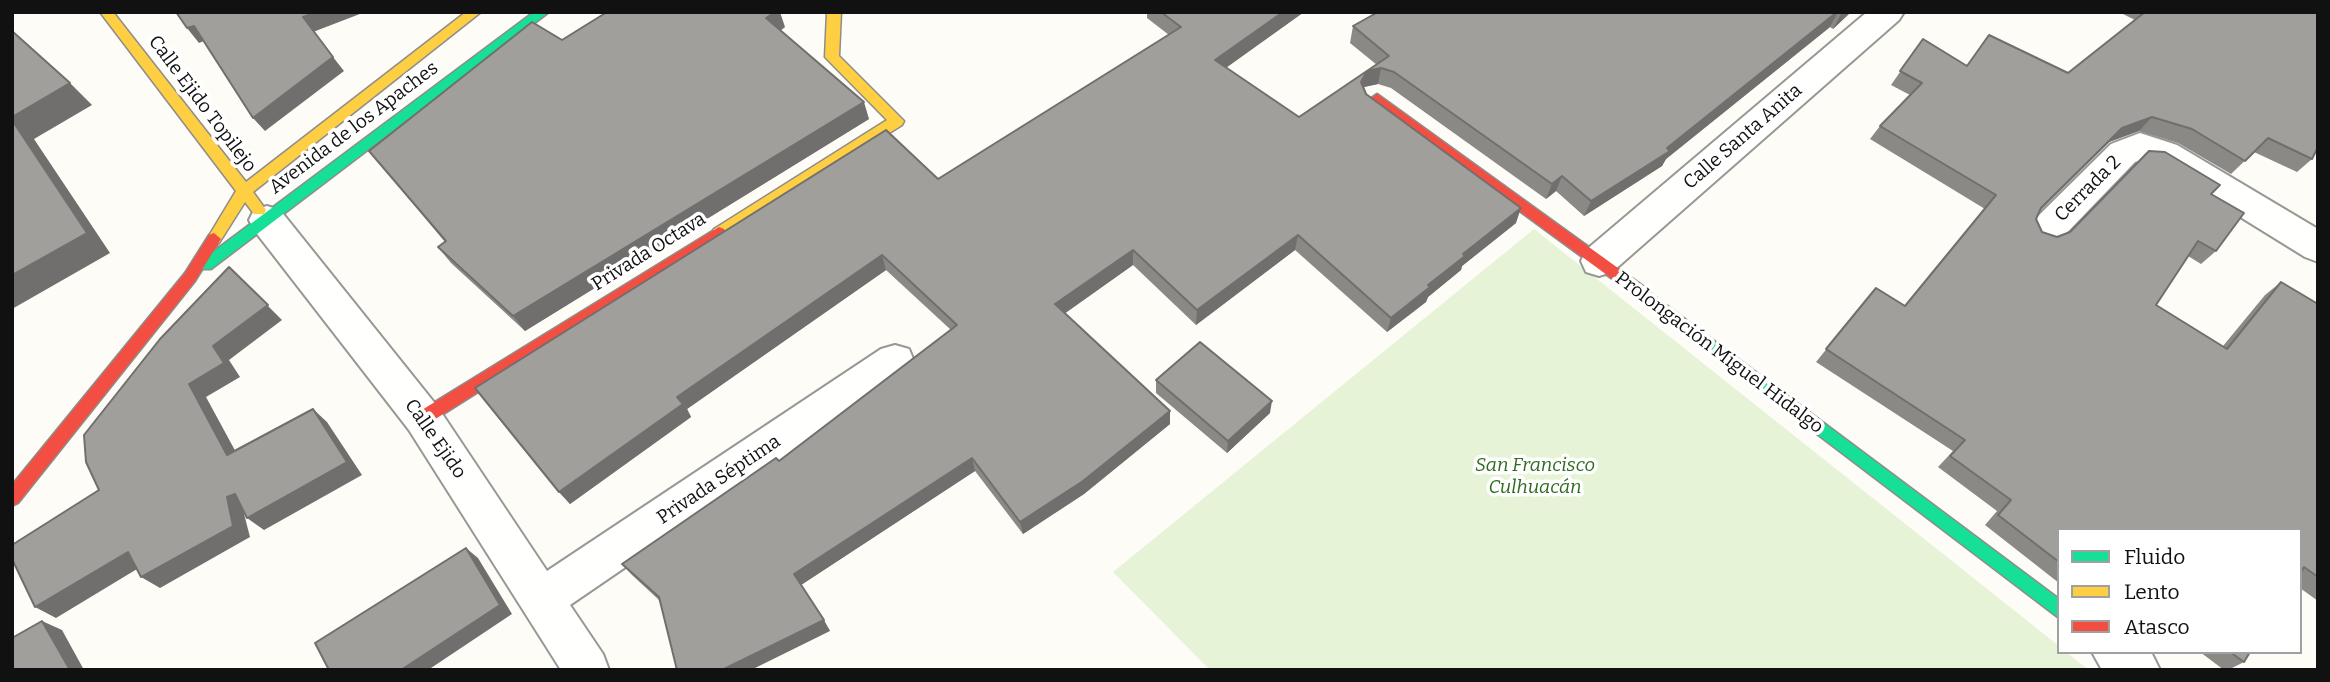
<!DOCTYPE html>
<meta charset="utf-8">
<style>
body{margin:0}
#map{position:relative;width:2330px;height:682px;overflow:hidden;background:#fdfcf7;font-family:Bitter,serif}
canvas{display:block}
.frame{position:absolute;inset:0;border:14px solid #111;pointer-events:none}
.legend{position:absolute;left:2057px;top:528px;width:245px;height:126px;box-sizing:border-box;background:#fff;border:2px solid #a0a0a0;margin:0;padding:9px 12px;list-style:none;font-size:21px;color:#111}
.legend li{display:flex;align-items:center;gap:14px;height:35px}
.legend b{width:35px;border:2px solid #a0a0a0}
</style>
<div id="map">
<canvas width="2330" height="682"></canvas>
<div class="frame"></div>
<ul class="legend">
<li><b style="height:9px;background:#16e098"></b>Fluido</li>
<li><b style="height:9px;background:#ffcf43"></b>Lento</li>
<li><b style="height:9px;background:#f24e42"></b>Atasco</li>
</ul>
</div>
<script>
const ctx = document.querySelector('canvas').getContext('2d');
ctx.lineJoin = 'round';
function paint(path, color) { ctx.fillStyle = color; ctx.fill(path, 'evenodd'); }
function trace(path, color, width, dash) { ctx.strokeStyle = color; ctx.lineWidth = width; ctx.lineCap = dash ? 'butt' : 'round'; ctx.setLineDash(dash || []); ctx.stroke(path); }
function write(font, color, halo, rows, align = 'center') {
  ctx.font = font + ' Bitter,serif'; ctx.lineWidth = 7; ctx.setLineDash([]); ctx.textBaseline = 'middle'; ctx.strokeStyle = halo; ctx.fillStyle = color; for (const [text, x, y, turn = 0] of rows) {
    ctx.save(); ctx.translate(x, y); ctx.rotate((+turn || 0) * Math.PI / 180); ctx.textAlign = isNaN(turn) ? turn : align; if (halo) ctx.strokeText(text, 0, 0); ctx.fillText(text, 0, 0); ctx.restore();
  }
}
const green = new Path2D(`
 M 1534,229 L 2059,646 L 2059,652 L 2066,652 L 2089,670 L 1210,670 L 1113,572 Z`);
const street = new Path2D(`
 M 1867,12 L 1904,12 L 1899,20 L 1612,272 L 1599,276 L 1586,272 L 1581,261 L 1586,250 Z
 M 2140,133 L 2177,145 L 2318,229 L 2318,262 L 2305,257 L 2153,163 L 2142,160 L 2135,162 L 2057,243 L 2044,247 L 2031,243 L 2026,233 L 2031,223 L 2111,144 Z
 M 267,206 L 280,210 L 437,406 L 547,571 L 881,349 L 895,345 L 909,349 L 914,361 L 909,373 L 570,605 L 603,654 L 609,670 L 561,670 L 409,430 L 254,230 L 249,220 L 254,210 Z
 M 2092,652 L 2151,652 L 2160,670 L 2102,670 Z`);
const fast = new Path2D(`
 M 534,12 L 549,12 L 211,269 L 201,269 L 198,265 L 201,261 Z
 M 1642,287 L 2059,599 L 2059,618 L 1637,297 L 1634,293 L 1637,289 Z`);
const slow = new Path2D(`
 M 100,12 L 113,12 L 246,182 L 466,12 L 481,12 L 253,192 L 266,210 L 264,214 L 254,214 L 245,202 L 219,243 L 214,245 L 207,239 L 236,191 Z
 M 827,12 L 841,12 L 839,56 L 904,121 L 902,125 L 724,237 L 714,237 L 712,233 L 714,229 L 887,120 L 825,57 Z`);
const jam = new Path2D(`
 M 1377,94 L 1647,289 L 1650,293 L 1647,297 L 1637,297 L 1372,103 L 1370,99 Z
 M 719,227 L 724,229 L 726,233 L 724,237 L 429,423 L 423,425 L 417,423 L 415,418 L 417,413 Z
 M 214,233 L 221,239 L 195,281 L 18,503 L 12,506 L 12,485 L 185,273 L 209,235 Z`);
const wall = new Path2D(`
 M 1147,12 L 1304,12 L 1226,68 L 1299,117 L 1377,65 L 1350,43 L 1353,26 L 1378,12 L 1851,12 L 1833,29 L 1830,27 L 1666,159 L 1662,166 L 1584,216 L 1556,191 L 1546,199 L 1391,88 L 1378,84 L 1364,87 L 1364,88 L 1366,94 L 1516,223 L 1462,266 L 1461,270 L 1428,297 L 1426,302 L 1387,332 L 1295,250 L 1196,325 L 1133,265 L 1065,313 L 1170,424 L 1084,494 L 1023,534 L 975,471 L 801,585 L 830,631 L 659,600 L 632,575 L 622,564 L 779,461 L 951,330 L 886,270 L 687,409 L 691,417 L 570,504 L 559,492 L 938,179 L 1169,35 L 1147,18 Z
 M 2119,12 L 2318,12 L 2312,159 L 2297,172 L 2254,152 L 2231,174 L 2178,143 L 2139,131 L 2109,142 L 2040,211 L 2036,219 L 2042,232 L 2057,237 L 2211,194 L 2216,251 L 2201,264 L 2188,256 L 2156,305 L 2223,346 L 2265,295 L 2281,282 L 2318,304 L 2318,601 L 2300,588 L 2300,530 L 2059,530 L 2059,583 L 1985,525 L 1997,511 L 1938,467 L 1953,451 L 1816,362 L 1876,288 L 1905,306 L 1985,209 L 1870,139 L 1880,126 L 1910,95 L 1891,85 L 1923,39 L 1967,66 L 2068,73 L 2135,20 Z
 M 785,27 L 780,31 L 869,119 L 525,331 L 451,263 L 438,247 L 445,242 L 369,151 L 562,40 Z
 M 1156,380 L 1270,413 L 1227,453 L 1156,393 Z
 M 2200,652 L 2250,652 L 2244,662 L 2228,670 L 2224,670 Z`);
const shadedWall = new Path2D(`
 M 316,12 L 365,12 L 313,32 L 303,17 Z
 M 775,12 L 780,12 L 785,27 L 772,36 L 766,18 Z
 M 1283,12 L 1304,12 L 1214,76 L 1215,60 Z
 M 1837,12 L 1838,12 L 1830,27 L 1666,159 L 1662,166 L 1584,216 L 1591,201 L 1667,148 Z
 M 1842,12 L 1851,12 L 1833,29 Z
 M 194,26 L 206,40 L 199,43 L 187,28 Z
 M 333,57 L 344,71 L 265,131 L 253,118 Z
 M 1381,68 L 1378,84 L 1364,87 L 1358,98 L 1361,82 L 1367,71 Z
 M 70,83 L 92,105 L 34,139 L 110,253 L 12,309 L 12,117 Z
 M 864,102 L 869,119 L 525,331 L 513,316 Z
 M 2152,117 L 2139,131 L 2109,142 L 2029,221 L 2041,208 L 2122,128 Z
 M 1562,176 L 1556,191 L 1546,199 L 1552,184 Z
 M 1521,208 L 1516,223 L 1462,266 L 1461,270 L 1428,297 L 1426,302 L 1387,332 L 1391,318 L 1463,254 Z
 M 1298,235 L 1295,250 L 1196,325 L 1197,310 Z
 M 1133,250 L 1133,265 L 1057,319 L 1055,304 Z
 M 882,255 L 886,270 L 687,409 L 691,417 L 570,504 L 559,492 L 677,397 Z
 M 229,267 L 282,320 L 229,360 L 240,377 L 206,397 L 244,467 L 227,455 L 189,384 L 213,346 Z
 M 1272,401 L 1270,413 L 1227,453 L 1228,441 Z
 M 313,409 L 327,422 L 362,475 L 264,530 L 247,518 Z
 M 1170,411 L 1170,424 L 1084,494 L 1023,534 L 1020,522 Z
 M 972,458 L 975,471 L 801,585 L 794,574 Z
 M 235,494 L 243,510 L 250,537 L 160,588 L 141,577 L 227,497 Z
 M 466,548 L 478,558 L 512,614 L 428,670 L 401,670 Z
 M 128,552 L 147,563 L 56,618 L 35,607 Z
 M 824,620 L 830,631 L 751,670 L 722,670 Z
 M 42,621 L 62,630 L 84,670 L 70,670 Z`);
const building = new Path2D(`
 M 176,12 L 316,12 L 303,17 L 333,57 L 253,118 L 194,26 L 187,28 Z
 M 607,12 L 775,12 L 766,18 L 864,102 L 513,316 L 438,247 L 446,241 L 369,151 L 532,22 L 562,40 Z
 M 1161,12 L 1283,12 L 1215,60 L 1299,117 L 1389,56 L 1353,26 L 1378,12 L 1837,12 L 1667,148 L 1670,151 L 1591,201 L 1562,176 L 1552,184 L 1394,72 L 1381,68 L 1367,71 L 1361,82 L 1366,94 L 1521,208 L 1463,254 L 1465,256 L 1428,285 L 1430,287 L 1391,318 L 1298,235 L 1197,310 L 1133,250 L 1055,304 L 1170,411 L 1083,481 L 1020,522 L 972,458 L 794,574 L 824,620 L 722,670 L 677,670 L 659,597 L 622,564 L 776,458 L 779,461 L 957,325 L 882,255 L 677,397 L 683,404 L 559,492 L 475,388 L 886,130 L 938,179 L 1181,27 Z
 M 2145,12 L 2318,12 L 2318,147 L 2312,159 L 2268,138 L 2245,161 L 2192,129 L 2152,117 L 2122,128 L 2041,208 L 2036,219 L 2042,232 L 2057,237 L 2070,232 L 2149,151 L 2165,152 L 2220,185 L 2211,194 L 2244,213 L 2216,251 L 2198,241 L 2156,305 L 2227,349 L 2281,282 L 2318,304 L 2318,577 L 2304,567 L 2300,574 L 2300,530 L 2059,530 L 2059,562 L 1998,515 L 2011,500 L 1950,456 L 1965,440 L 1826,349 L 1876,288 L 1905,306 L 1996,195 L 1880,126 L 1922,83 L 1900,71 L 1923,39 L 1967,66 L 1989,35 L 2068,73 Z
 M 12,31 L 70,83 L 12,117 Z
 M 12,120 L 87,233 L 12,275 Z
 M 229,267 L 268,305 L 213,346 L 224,363 L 189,384 L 227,455 L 313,409 L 347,462 L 247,518 L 235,494 L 227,497 L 233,526 L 141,577 L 128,552 L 35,607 L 12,559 L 12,545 L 99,490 L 86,462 L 84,435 L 160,339 Z
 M 1200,342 L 1272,401 L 1228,441 L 1156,380 Z
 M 466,548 L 500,605 L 401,670 L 329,670 L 315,643 Z
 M 42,621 L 70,670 L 12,670 L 12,638 Z
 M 2230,652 L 2250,652 L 2244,662 Z`);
const streetNames = [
 ["Calle Ejido Topilejo",202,104,53],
 ["Avenida de los Apaches",354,128,-37],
 ["Calle Santa Anita",1743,137,-41],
 ["Cerrada 2",2088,189,-45],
 ["Privada Octava",649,252,-32],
 ["Prolongación Miguel Hidalgo",1719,353,37],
 ["Calle Ejido",435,439,55],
 ["Privada Séptima",719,480,-34]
];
const parkNames = [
 ["San Francisco",1535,466],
 ["Culhuacán",1535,488]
];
paint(green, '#e7f3d7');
trace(street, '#979795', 4);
trace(fast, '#8e8d8b', 3);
trace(slow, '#8e8d8b', 3);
trace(jam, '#8e8d8b', 3);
paint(street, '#fffffe');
paint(fast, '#16e098');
paint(slow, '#ffcf43');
paint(jam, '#f24e42');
paint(wall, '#8a8986');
paint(shadedWall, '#716f6d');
paint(building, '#a19f9c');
trace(building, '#716f6d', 2);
write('19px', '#111', '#fff', streetNames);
write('italic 19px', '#2f6b1f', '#fff', parkNames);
</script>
